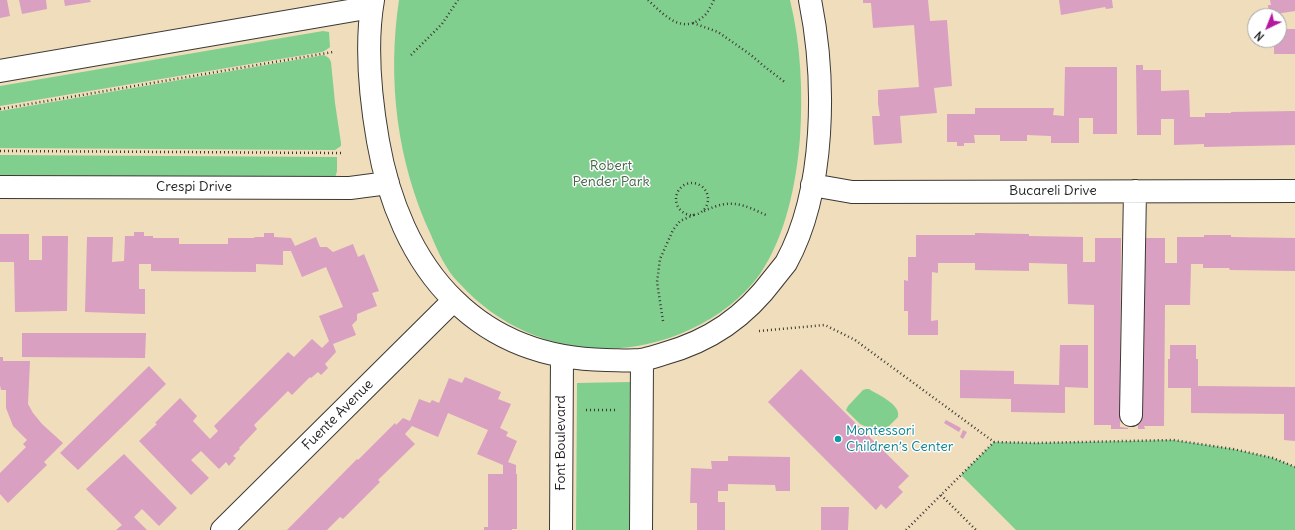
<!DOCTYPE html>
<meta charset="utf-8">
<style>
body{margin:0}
#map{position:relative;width:1295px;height:530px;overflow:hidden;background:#efddbc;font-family:Delius,sans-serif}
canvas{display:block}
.north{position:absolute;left:1247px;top:8px;width:40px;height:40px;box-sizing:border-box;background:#fff;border:1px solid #a4a4a4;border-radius:50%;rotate:223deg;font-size:11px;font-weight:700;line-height:16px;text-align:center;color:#1c1c1c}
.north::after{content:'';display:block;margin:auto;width:14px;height:18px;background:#b5179e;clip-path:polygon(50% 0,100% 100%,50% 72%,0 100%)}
</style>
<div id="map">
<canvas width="1295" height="530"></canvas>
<div class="north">N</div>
</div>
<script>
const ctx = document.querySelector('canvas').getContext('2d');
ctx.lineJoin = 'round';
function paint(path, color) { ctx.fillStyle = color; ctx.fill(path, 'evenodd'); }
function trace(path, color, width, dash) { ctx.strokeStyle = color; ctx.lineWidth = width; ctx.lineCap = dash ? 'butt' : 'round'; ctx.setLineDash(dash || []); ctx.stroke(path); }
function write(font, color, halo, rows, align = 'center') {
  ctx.font = font + ' Delius,sans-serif'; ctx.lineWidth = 3; ctx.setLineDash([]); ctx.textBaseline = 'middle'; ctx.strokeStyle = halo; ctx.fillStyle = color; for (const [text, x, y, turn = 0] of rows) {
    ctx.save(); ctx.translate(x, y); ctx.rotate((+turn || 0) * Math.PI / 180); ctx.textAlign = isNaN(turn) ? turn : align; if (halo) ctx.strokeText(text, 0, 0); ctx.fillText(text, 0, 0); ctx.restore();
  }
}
const green = new Path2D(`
 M 399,0 L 790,0 C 801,45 803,92 800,138 C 796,185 786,235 760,274 C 743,298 717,317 691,329 C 611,367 519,349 459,283 C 446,270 438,252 431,235 C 397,162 387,80 399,0 Z
 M 323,31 L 329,32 L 330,47 L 326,50 L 322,52 L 0,106 L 0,86 Z
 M 324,55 L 329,58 L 331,62 L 335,103 L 341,143 L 341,146 L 335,150 L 0,148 L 0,111 Z
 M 0,155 L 337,157 L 337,171 L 335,178 L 0,175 Z
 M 630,382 L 629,530 L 576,530 L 577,383 Z
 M 866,389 L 869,389 C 878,395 901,404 898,417 L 879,436 L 876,436 L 867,427 L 860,424 L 846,410 L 848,406 L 863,390 Z
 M 1173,440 L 1233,449 L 1273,458 L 1295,467 L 1295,530 L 1016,530 L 961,475 L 994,442 L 1035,443 Z`);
const building = new Path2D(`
 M 0,0 L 7,0 L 10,16 L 0,18 Z
 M 19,0 L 46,0 L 47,9 L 22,14 Z
 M 64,0 L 90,0 L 91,2 L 65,6 Z
 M 863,0 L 928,0 L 930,21 L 947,20 L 952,86 L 934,88 L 937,113 L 900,116 L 902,143 L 874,145 L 872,116 L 880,116 L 878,104 L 878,90 L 919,87 L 914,25 L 873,28 L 871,3 L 863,3 Z
 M 1059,0 L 1112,0 L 1113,8 L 1106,9 L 1105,7 L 1061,15 Z
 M 1270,0 L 1295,0 L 1295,11 L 1269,15 L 1268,5 L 1271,5 Z
 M 1279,29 L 1295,29 L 1295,54 L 1274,54 L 1274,40 L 1279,40 Z
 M 1136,65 L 1143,65 L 1143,70 L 1161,70 L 1161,91 L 1189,90 L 1190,117 L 1205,117 L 1205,113 L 1231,113 L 1231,112 L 1295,111 L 1295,145 L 1204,147 L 1204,144 L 1174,145 L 1174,119 L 1161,119 L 1161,135 L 1137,135 Z
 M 1065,67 L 1117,67 L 1117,134 L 1093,134 L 1093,118 L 1079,118 L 1079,143 L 1051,143 L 1051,136 L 1027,135 L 1027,141 L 1000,141 L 1000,135 L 974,135 L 975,143 L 964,143 L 964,146 L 957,146 L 957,142 L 947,142 L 947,114 L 975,114 L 975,108 L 1054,108 L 1053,115 L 1064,116 Z
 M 134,232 L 144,232 L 144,236 L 153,236 L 153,238 L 179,238 L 179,244 L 228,244 L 228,238 L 254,238 L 255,237 L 264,237 L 264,233 L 274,233 L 274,237 L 291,238 L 295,246 L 316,237 L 320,247 L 327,247 L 333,252 L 353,244 L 358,257 L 364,254 L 379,291 L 372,293 L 377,306 L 357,314 L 357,320 L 352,325 L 356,335 L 333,344 L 336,352 L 325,364 L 328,368 L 321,375 L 318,372 L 311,378 L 310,377 L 292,395 L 288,391 L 254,425 L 257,429 L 239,448 L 240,449 L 233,456 L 236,458 L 229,466 L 226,462 L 219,469 L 201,451 L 191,460 L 209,478 L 191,495 L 139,441 L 157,424 L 155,423 L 180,398 L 197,416 L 193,421 L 210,439 L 218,431 L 214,426 L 288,352 L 294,357 L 312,339 L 322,348 L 329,341 L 319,316 L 343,307 L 326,267 L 302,277 L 291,251 L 283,251 L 283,265 L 256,264 L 256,272 L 151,271 L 151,264 L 139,264 L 139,289 L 145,289 L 145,314 L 85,312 L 87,237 L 113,237 L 112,262 L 124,261 L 125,236 L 134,236 Z
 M 975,233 L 1029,234 L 1029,236 L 1083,237 L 1083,262 L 1095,262 L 1095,238 L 1121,238 L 1120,427 L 1128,428 L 1128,429 L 1111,429 L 1111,425 L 1094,425 L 1094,305 L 1068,304 L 1067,264 L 1029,263 L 1029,271 L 975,270 L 975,263 L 938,263 L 938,273 L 932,272 L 931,321 L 938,320 L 938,335 L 908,335 L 908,311 L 904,311 L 904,280 L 908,281 L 908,257 L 916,257 L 916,235 L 975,235 Z
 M 0,234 L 29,234 L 29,260 L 42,260 L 42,236 L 68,236 L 67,311 L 15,312 L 14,262 L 0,262 Z
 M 1204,235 L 1231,235 L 1231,237 L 1295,238 L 1295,271 L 1230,270 L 1229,268 L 1203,268 L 1203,264 L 1191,264 L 1190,305 L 1165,305 L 1164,426 L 1144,426 L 1145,429 L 1138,429 L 1139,238 L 1165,238 L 1165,263 L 1177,263 L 1177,237 L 1204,237 Z
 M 22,333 L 146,333 L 145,358 L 22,357 Z
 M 1060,345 L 1088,345 L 1088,388 L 1065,387 L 1065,413 L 1011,412 L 1011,399 L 960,398 L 960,370 L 1014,371 L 1014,384 L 1059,385 Z
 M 1170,345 L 1196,345 L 1196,359 L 1198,359 L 1198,386 L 1295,387 L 1295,441 L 1284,440 L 1284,414 L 1191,413 L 1191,388 L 1168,388 L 1168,359 L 1170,359 Z
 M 0,357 L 3,357 L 3,361 L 30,361 L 28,404 L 33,413 L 42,424 L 63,443 L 44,462 L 47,465 L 8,503 L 0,494 L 0,473 L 26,447 L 23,444 L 27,440 L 13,426 L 6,408 L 6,390 L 1,390 L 0,385 Z
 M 149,366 L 166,384 L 78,470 L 60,453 Z
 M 801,369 L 909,476 L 898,487 L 903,492 L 886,509 L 881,504 L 876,510 L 768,402 Z
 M 465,377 L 501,392 L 498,399 L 511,404 L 500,428 L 508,432 L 506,436 L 517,441 L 508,462 L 516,465 L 516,474 L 517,474 L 517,529 L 512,529 L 512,530 L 484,530 L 484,527 L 488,527 L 488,474 L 503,474 L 503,465 L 477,454 L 488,430 L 448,413 L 438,437 L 412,426 L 405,434 L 415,444 L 378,480 L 380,482 L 343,519 L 340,517 L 327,530 L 287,530 L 357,459 L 358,460 L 395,423 L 396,425 L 403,418 L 410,421 L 419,399 L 430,403 L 432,400 L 439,403 L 449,378 L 462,383 Z
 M 946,420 L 961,428 L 959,432 L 944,423 Z
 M 963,430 L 967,432 L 963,439 L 960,437 Z
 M 124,454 L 177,508 L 159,526 L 142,509 L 134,517 L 147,530 L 116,530 L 122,525 L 86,489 Z
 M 728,456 L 790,457 L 790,491 L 776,491 L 775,485 L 728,484 L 728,491 L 718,491 L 718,502 L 725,502 L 725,530 L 697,530 L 697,503 L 690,503 L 691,468 L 712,469 L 711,461 L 728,461 Z
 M 821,507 L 849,507 L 848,530 L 821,530 Z`);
const path = new Path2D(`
 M 648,0 C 665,16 684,37 706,14 C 709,10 712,4 714,0
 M 693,23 L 718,32 L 751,55 L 765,67 L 786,83
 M 411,55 L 442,24 L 458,0
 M 0,109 L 333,52
 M 0,151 L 344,153
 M676 199a16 16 0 1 1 32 0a16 16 0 1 1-32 0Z
 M 704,211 C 732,198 742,204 768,216
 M 663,321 L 657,282 L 660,259 L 673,230 L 680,221 L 696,214
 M 759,331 L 825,325 L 855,340 L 994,442 L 1035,443 L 1173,440 L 1233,449 L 1273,458 L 1295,467
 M 586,410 L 617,410
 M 941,495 L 976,530
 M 906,530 L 994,442`);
const minor = new Path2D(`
 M 373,0 C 365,46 370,95 378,141 C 388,199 412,260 455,301 C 497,342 548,359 606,360 C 617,360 629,361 640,360 C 648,359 656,356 663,354 C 710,341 745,317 774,278 C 778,273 782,268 786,263 C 826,190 826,79 810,0
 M 0,71 L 372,7
 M 812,185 L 852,192 L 1295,191
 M 0,187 L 350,188 L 388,183
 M 1131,415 L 1135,191
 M 222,530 L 454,300
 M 561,530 L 562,357
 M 641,530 L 642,360`);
const markers = [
 [838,439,4,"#0f9aa8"]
];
const parkNames = [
 ["Robert",611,166],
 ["Pender Park",611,182]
];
const streetNames = [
 ["Crespi Drive",194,187],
 ["Bucareli Drive",1053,191],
 ["Fuente Avenue",338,415,-45],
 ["Font Boulevard",561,443,-90]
];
const cultureNames = [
 ["Montessori",846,431],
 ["Children’s Center",846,447]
];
paint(green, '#80cf8f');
paint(building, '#d9a0c1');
trace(minor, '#3c3934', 24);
trace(path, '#3c3934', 2.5, [1, 3]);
trace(minor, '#fff', 22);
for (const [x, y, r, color] of markers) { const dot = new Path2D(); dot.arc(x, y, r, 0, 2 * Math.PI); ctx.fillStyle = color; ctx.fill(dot); trace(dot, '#fff', 1.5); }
write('14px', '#44644a', '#fff', parkNames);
write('14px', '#1c1c1c', '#fff', streetNames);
write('14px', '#0d838f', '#fff', cultureNames, 'left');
</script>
